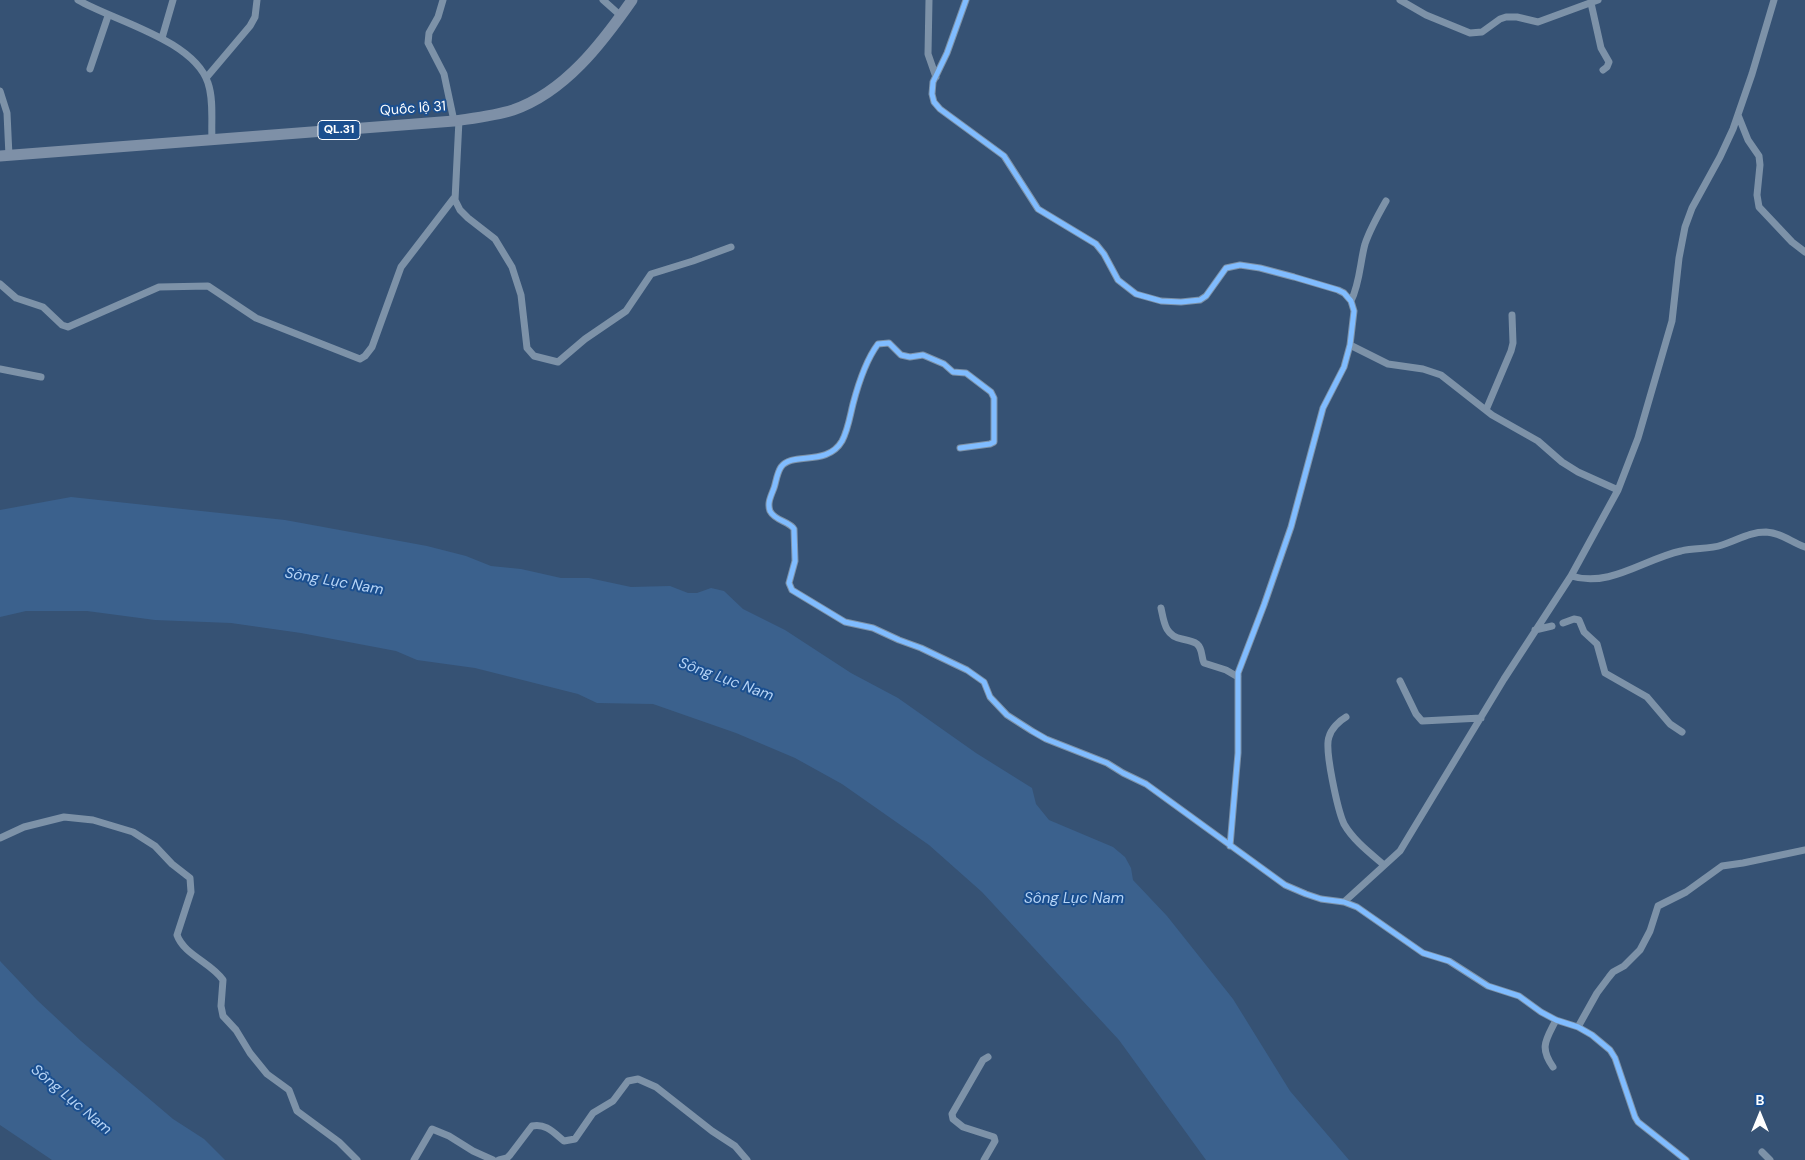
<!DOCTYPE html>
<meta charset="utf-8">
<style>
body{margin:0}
#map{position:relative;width:1805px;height:1160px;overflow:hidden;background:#365274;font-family:"DM Sans",sans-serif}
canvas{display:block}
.north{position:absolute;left:1735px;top:1090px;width:50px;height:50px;-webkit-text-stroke:4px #1b4f8f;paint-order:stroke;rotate:0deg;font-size:14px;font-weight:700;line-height:20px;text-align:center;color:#fff}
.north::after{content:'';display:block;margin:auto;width:18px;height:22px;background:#fff;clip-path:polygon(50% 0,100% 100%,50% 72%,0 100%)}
</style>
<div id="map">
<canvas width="1805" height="1160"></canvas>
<div class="north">B</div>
</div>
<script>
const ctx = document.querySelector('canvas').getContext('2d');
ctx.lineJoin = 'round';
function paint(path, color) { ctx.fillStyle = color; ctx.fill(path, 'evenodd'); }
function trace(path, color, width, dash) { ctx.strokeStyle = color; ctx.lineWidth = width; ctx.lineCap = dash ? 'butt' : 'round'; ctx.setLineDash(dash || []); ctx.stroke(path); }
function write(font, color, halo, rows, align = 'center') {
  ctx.font = font + ' "DM Sans",sans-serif'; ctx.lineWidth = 4; ctx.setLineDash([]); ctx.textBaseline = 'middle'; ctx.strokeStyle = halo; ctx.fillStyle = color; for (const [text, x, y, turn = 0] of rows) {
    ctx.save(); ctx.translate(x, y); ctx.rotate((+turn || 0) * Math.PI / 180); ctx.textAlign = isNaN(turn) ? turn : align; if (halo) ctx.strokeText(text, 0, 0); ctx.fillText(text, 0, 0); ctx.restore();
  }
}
const water = new Path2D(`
 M 71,497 L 285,520 L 427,546 L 466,556 L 491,566 L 521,569 L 561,578 L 589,578 L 631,587 L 670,586 L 688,593 L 697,593 L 711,588 L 724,591 L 743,609 L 785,630 L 851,673 L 898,698 L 976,753 L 1032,788 L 1036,804 L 1049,820 L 1113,847 L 1125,857 L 1131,868 L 1133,880 L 1167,916 L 1233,999 L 1290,1091 L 1349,1160 L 1206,1160 L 1119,1040 L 982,892 L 929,845 L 842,784 L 795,758 L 736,733 L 653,704 L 597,703 L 578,694 L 475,668 L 417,660 L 396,651 L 301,633 L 231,623 L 155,620 L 87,611 L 26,611 L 0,617 L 0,510 Z
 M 0,961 L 37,1000 L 81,1041 L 173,1119 L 204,1139 L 225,1160 L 52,1160 L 0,1125 Z`);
const minor = new Path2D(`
 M 78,0 C 114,21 194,40 208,83 C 214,100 211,122 212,140
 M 443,0 L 438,17 L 429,33 L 428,43 L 444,74 L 454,121
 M 603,0 L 621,16
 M 929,0 L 928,54 L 936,77
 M 966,0 L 947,53 L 933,82 L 932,94 L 934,102 L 940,109 L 1004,156 L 1038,209 L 1096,244 L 1104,254 L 1118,280 L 1136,294 L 1161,301 L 1181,302 L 1200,300 L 1206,296 L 1226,268 L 1240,265 L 1260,268 L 1294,277 L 1338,290 L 1344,293 L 1351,301 L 1354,311 L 1350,345 L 1344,367 L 1323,408 L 1291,527 L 1264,605 L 1238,673 L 1238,753 L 1230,846
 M 1400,0 L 1426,15 L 1470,33 L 1482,32 L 1500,19 L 1506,17 L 1517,17 L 1538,22 L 1598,0
 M 1591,3 L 1601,48 L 1609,62 L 1607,67 L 1603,70
 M 162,38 L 173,0
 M 90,69 L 108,16
 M 206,78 L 250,26 L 255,17 L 257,0
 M 0,91 L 7,113 L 9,156
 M 1738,115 L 1748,140 L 1759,156 L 1760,165 L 1757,195 L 1759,207 L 1792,242 L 1805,252
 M 459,120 L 455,200 L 460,210 L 468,218 L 495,239 L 512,267 L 521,295 L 527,348 L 534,356 L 558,362 L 585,339 L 626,311 L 651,274 L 693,261 L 731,247
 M 0,284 L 16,298 L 43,307 L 62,325 L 68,327 L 159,287 L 208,286 L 256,318 L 360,359 L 365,356 L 372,347 L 401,267 L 454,198
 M 1351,301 C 1360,283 1360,262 1365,244 C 1370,229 1378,215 1386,201
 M 1350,345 L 1388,364 L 1423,369 L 1441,375 L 1492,415 L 1538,441 L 1562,462 L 1578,472 L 1618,490
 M 0,369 L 41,377
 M 1486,410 L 1511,351 L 1513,343 L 1512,315
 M 960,448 L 990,444 L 994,442 L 994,398 L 991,392 L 966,373 L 953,372 L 944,364 L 923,355 L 910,357 L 901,355 L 889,343 L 878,344 C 866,360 858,385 853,404 C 850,416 848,430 842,441 C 827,467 792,451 781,467 C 777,473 776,482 774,488 C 771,496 767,503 770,511 C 775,521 789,521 794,529 L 795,561 L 789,583 L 792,590 L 845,622 L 873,628 L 899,640 L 921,648 L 967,670 L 984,682 L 990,697 L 1007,715 L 1032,731 L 1046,739 L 1107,763 L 1123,773 L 1146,784 L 1285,885 L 1306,894 L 1321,899 L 1344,902 L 1357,907 L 1423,953 L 1449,961 L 1488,986 L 1519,996 L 1541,1012 L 1556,1020 L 1578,1027 L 1592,1035 L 1610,1050 L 1615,1058 L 1635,1117 L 1638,1122 L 1686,1160
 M 1571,576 C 1610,588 1644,559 1681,551 C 1695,547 1708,550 1722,545 C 1738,540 1749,532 1766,532 C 1782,533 1791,542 1805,547
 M 1161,608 C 1164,622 1165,636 1182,639 C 1187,640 1193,641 1197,644 C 1203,649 1201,657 1204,663 L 1226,670 L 1238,677
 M 1563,623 L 1574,619 L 1579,620 L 1584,632 L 1597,644 L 1605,673 L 1647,697 L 1670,724 L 1682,732
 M 1535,630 L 1552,626
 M 1400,681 L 1416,714 L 1422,721 L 1481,718
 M 1346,717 C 1339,721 1331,729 1329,737 C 1324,749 1338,811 1344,824 C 1353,840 1370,853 1384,865
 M 0,838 L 24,827 L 64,817 L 93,820 L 133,832 L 155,846 L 172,864 L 190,878 L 191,892 L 177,935 C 184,955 212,963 223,980 L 221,1006 L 223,1016 L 236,1030 L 250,1053 L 267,1074 L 289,1090 L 297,1111 L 339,1142 L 357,1160
 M 1344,902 L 1400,851 L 1504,679 L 1571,576 L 1618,490 L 1638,438 L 1672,321 L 1679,258 L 1685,227 L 1692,208 L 1720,157 L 1733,129 L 1752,74 L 1774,0
 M 1578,1027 L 1597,993 L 1609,977 L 1613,972 L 1624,966 L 1640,950 L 1650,931 L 1658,906 L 1686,892 L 1722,866 L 1743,863 L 1805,850
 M 1553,1067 C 1539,1047 1546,1040 1556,1020
 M 1762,1152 L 1770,1160
 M 414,1160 L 432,1129 L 449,1136 L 473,1151 L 493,1160
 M 499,1160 L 507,1158 L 510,1155 L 532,1126 C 546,1123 554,1133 564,1141 L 575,1139 L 593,1113 L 613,1101 L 628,1081 L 638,1079 L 656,1087 L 712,1131 L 735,1146 L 747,1160
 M 984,1160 L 995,1141 L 994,1137 L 963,1127 L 953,1119 L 952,1114 L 983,1060 L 988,1057`);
const trunk = new Path2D(`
 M 0,156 L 454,121 C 474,118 494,116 513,110 C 565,92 602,43 632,0`);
const cycleway = new Path2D(`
 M 966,0 L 947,53 L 933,82 L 932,94 L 934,102 L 940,109 L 1004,156 L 1038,209 L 1096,244 L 1104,254 L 1118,280 L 1136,294 L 1161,301 L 1181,302 L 1200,300 L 1206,296 L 1226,268 L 1240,265 L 1260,268 L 1294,277 L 1338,290 L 1344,293 L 1351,301 L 1354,311 L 1350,345 L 1344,367 L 1323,408 L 1291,527 L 1264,605 L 1238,673 L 1238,753 L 1230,846
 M 960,448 L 990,444 L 994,442 L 994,398 L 991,392 L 966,373 L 953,372 L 944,364 L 923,355 L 910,357 L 901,355 L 889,343 L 878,344 C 866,360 858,385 853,404 C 850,416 848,430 842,441 C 827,467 792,451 781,467 C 777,473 776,482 774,488 C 771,496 767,503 770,511 C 775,521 789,521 794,529 L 795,561 L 789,583 L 792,590 L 845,622 L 873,628 L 899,640 L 921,648 L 967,670 L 984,682 L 990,697 L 1007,715 L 1032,731 L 1046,739 L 1107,763 L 1123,773 L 1146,784 L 1285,885 L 1306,894 L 1321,899 L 1344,902 L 1357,907 L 1423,953 L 1449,961 L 1488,986 L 1519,996 L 1541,1012 L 1556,1020 L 1578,1027 L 1592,1035 L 1610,1050 L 1615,1058 L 1635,1117 L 1638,1122 L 1686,1160`);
const shields = [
 [339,130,42]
];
const shieldNames = [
 ["QL.31",339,130]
];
const streetNames = [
 ["Quốc lộ 31",413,109,-4]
];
const waterNames = [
 ["Sông Lục Nam",334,582,10],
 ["Sông Lục Nam",726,680,20],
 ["Sông Lục Nam",1074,899],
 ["Sông Lục Nam",71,1100,40]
];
paint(water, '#3b618d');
trace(minor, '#7d92a8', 7);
trace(trunk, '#7e90a7', 11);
trace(cycleway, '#80bcff', 5);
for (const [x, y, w] of shields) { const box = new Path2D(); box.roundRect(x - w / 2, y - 9.5, w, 19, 4); ctx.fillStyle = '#1b4f8f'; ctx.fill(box); trace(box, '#fff', 1); }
write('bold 12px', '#fff', null, shieldNames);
write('14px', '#fff', '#1b4f8f', streetNames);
write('italic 15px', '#b5d3f5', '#1b4f8f', waterNames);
</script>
